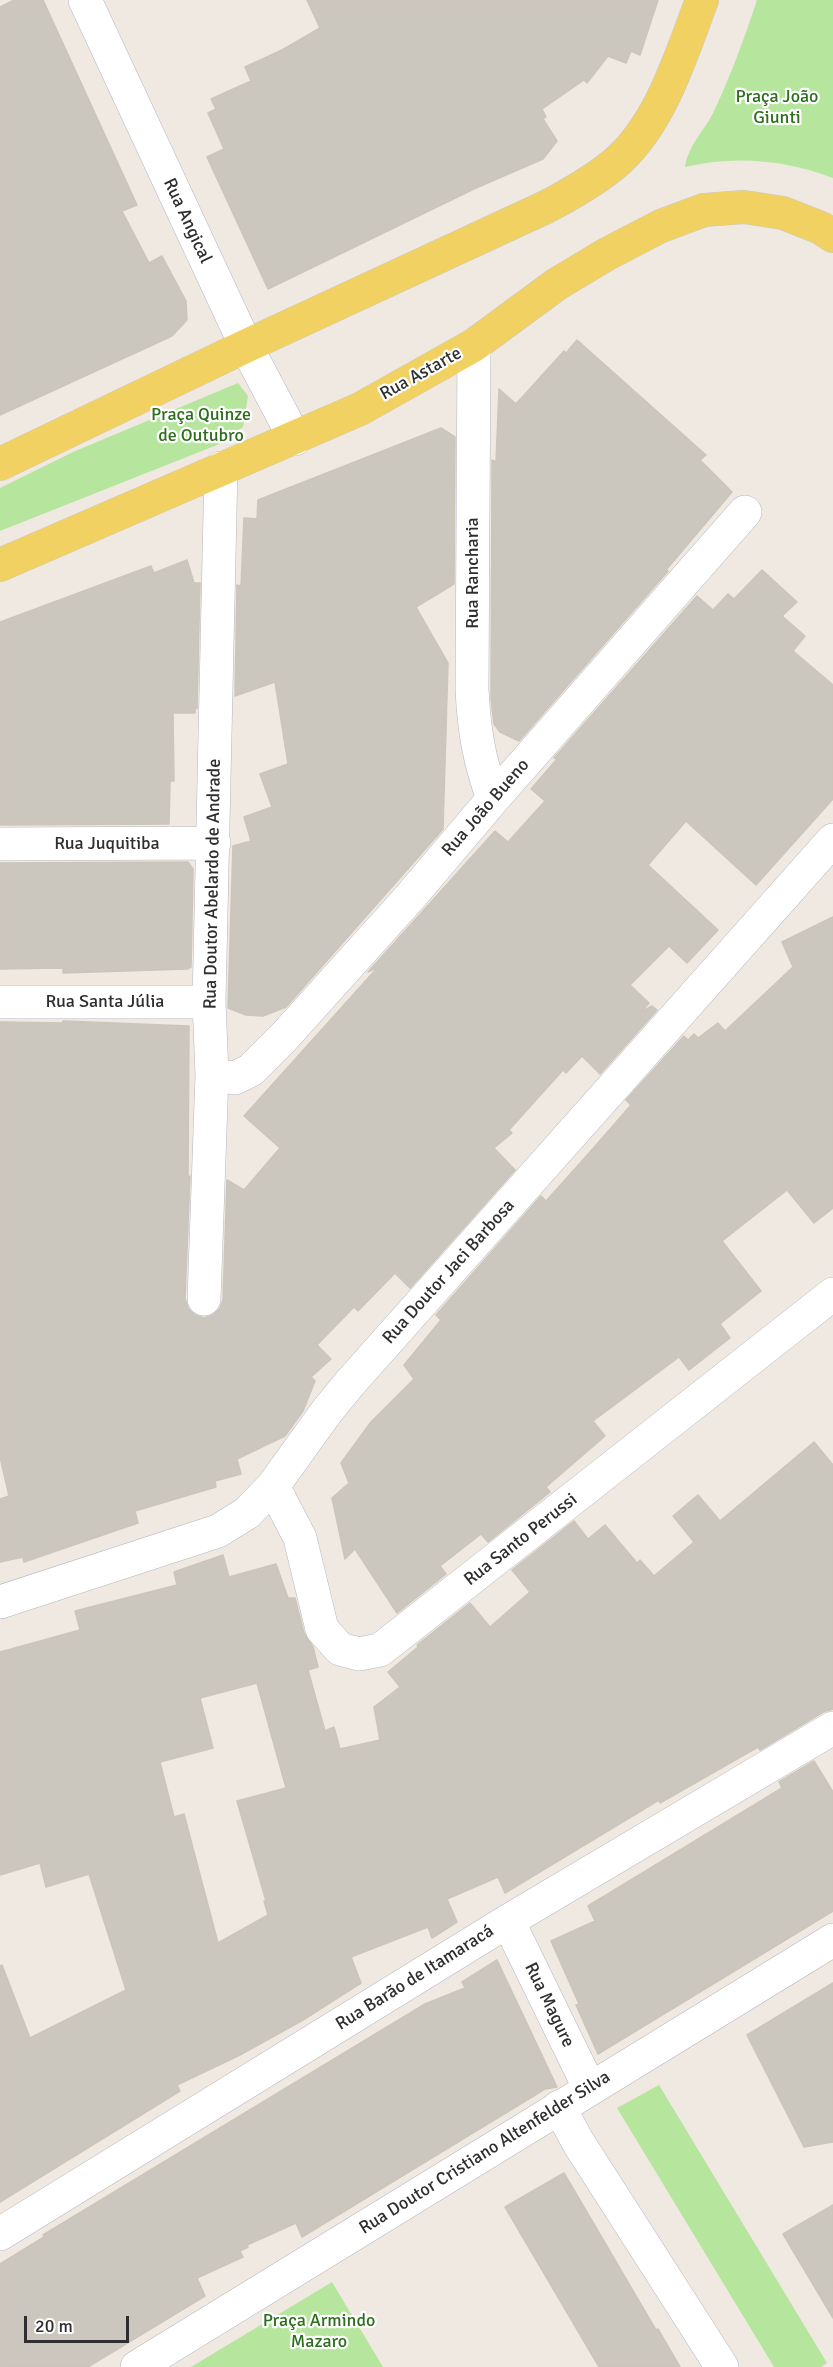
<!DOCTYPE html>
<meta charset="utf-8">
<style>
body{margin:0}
#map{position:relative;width:833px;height:2367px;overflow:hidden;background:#efe9e1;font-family:Signika,sans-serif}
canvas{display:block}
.scale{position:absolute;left:24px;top:2316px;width:105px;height:27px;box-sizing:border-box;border:3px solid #2e2e2e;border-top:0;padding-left:8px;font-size:18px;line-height:21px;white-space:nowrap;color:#2e2e2e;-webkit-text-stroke:4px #fff;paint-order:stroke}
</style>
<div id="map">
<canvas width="833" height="2367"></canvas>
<div class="scale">20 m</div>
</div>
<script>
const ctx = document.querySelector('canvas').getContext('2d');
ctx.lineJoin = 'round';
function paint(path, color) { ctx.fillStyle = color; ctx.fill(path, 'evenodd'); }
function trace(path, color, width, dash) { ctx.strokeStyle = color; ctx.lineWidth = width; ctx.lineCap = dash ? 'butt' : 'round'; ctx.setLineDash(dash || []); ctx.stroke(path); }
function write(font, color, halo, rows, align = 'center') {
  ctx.font = font + ' Signika,sans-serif'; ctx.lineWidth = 4.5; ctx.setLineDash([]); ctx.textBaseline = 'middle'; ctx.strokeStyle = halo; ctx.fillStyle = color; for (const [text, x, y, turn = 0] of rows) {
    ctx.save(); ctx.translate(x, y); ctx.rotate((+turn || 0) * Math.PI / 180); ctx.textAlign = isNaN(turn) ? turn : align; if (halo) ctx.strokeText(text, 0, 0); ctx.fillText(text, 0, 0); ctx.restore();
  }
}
const green = new Path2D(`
 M 757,0 L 833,0 L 833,178 C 786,160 735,155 685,167 C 688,145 706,129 715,109 C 731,74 745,37 757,0 Z
 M 238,383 L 248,396 L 243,427 L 217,445 L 0,531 L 0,488 L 73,452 Z
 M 659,2085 L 827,2363 L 821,2367 L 774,2367 L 617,2108 Z
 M 332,2282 L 383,2367 L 191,2367 Z`);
const building = new Path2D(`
 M 14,0 L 43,0 L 137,205 L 122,211 L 149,263 L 162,256 L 186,301 L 187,320 L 172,336 L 0,415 L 0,7 Z
 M 307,0 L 658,0 L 640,55 L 631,51 L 626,63 L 608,56 L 587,83 L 584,80 L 542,109 L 546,117 L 543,119 L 557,141 L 543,159 L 476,188 L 268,289 L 207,157 L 224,149 L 208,113 L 216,109 L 211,99 L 251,81 L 245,67 L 282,50 L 320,28 Z
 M 577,340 L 706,455 L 700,460 L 732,492 L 666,570 L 668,571 L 519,741 L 500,732 L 494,724 L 491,699 L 492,460 L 496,462 L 499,389 L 516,404 L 564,351 L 566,353 Z
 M 441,428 L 455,437 L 454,584 L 416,607 L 448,663 L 443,829 L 286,1007 L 263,1016 L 246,1015 L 228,1008 L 233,846 L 251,841 L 244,817 L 272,807 L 260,774 L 288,764 L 275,682 L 235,696 L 237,585 L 241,586 L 244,518 L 257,519 L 258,500 Z
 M 187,560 L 194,583 L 200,583 L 197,708 L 195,709 L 195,713 L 173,713 L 174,781 L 170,781 L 169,824 L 0,825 L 0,622 L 151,566 L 154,573 Z
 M 762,570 L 797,602 L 782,616 L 805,636 L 793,651 L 833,685 L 833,799 L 756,885 L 686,821 L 648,865 L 718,930 L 687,963 L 669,946 L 630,985 L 649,1003 L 641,1012 L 652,1006 L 657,1010 L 600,1074 L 582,1056 L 566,1073 L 563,1070 L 509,1130 L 512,1133 L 494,1148 L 515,1170 L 410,1288 L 395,1273 L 358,1311 L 354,1307 L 317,1345 L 331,1359 L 311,1377 L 315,1381 L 303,1411 L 285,1436 L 237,1459 L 241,1474 L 215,1481 L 216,1487 L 135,1511 L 138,1523 L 24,1562 L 23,1557 L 0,1562 L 0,1499 L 9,1496 L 0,1457 L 0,1022 L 63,1023 L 63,1021 L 189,1026 L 188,1178 L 190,1176 L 185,1298 L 188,1308 L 195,1315 L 204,1318 L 213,1315 L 220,1308 L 223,1300 L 227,1180 L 244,1190 L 280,1148 L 244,1116 L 378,967 L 368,972 L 495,831 L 508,842 L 545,801 L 531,789 L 557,759 L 554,758 L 697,596 L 713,610 L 728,594 L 734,599 Z
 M 188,862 L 193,869 L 191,967 L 187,969 L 63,973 L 63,968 L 0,969 L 0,863 Z
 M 833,917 L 833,1208 L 814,1223 L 787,1190 L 722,1241 L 761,1291 L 720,1324 L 730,1338 L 689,1370 L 679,1357 L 593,1421 L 605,1436 L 546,1487 L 550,1492 L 488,1542 L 481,1534 L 440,1566 L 446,1574 L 397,1613 L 355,1549 L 345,1559 L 332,1498 L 349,1483 L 341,1463 L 371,1422 L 414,1379 L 404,1365 L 441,1320 L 436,1315 L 541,1196 L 546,1201 L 590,1152 L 631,1105 L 626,1100 L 684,1036 L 688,1040 L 694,1034 L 698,1038 L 718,1023 L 725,1031 L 793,967 L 782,942 Z
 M 814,1442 L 833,1465 L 833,1709 L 823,1712 L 760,1750 L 758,1747 L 660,1803 L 659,1800 L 505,1893 L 498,1877 L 447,1899 L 457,1922 L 432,1938 L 428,1927 L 351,1957 L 361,1983 L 303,2020 L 240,2055 L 177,2085 L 180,2091 L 0,2202 L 0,1966 L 2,1965 L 30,2038 L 126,1990 L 89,1874 L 46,1887 L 40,1863 L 0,1875 L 0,1652 L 80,1630 L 75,1611 L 177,1585 L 174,1572 L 223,1555 L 229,1577 L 276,1564 L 288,1598 L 295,1598 L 304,1633 L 313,1647 L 318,1667 L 308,1670 L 325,1731 L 334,1727 L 340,1749 L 380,1740 L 374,1707 L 400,1687 L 388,1672 L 418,1647 L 417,1645 L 470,1603 L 490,1627 L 530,1592 L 512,1570 L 574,1521 L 588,1539 L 605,1525 L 637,1563 L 640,1560 L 654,1576 L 694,1542 L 673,1516 L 698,1495 L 720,1521 ZM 257,1683 L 286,1788 L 237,1801 L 266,1901 L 264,1901 L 268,1915 L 218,1943 L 184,1814 L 174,1817 L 160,1762 L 213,1748 L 200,1698 Z
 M 814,1761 L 833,1792 L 833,1911 L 598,2054 L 576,2005 L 579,2004 L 551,1941 L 595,1921 L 588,1906 L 782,1788 L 779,1782 Z
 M 497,1960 L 557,2087 L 545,2089 L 302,2237 L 296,2223 L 247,2245 L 248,2247 L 240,2251 L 243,2257 L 197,2278 L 205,2296 L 88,2367 L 0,2367 L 0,2264 L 44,2237 L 43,2235 L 425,2004 L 465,1988 L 462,1982 Z
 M 833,1983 L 833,2142 L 804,2147 L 747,2035 Z
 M 564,2173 L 656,2330 L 658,2329 L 680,2367 L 599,2367 L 505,2207 Z
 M 833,2205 L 833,2318 L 783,2234 Z`);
const minor = new Path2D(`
 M 85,0 L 246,346 L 295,439
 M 474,345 L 472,689 C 474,731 479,759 493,799
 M 0,844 L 214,843
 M 0,1002 L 209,1002
 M 212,1075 L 235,1078 L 251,1070 L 284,1037 L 410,897 L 493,799 L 745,512
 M 204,1299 L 212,1075 L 209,1002 L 221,468
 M 273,1486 L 300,1538 L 322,1629 L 340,1649 L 359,1654 L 380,1650 L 833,1294
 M 0,1602 L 218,1531 L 247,1513 L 273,1486 L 327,1411 L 350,1383 L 833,840
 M 508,1921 L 590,2089
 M 559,2107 L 578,2142 L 722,2367
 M 0,2234 L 508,1921 L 833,1728
 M 137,2367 L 833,1940`);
const major = new Path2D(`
 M 0,464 L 246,346 L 546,207 C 569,195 592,182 613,165 C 660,127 681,55 702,0
 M 0,565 L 360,409 L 474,345 L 557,284 L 607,254 L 661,226 L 704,210 L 744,207 L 783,213 L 821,228 L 833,236`);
const parkNames = [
 ["Praça João",777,97],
 ["Giunti",777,118],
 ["Praça Quinze",201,415],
 ["de Outubro",201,436],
 ["Praça Armindo",319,2321],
 ["Mazaro",319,2342]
];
const streetNames = [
 ["Rua Angical",187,221,65],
 ["Rua Astarte",421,374,-29],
 ["Rua Rancharia",473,573,-90],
 ["Rua João Bueno",486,808,-49],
 ["Rua Juquitiba",107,844],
 ["Rua Doutor Abelardo de Andrade",213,884,-89],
 ["Rua Santa Júlia",105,1002],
 ["Rua Doutor Jaci Barbosa",449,1272,-48],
 ["Rua Santo Perussi",521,1540,-38],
 ["Rua Barão de Itamaracá",415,1978,-32],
 ["Rua Magure",549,2005,64],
 ["Rua Doutor Cristiano Altenfelder Silva",485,2153,-32]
];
paint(green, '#b6e59e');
paint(building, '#cbc7bf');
trace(building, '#cbc5ba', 1.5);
trace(minor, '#b4b7c1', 34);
trace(major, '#c9c9c9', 34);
trace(minor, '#fff', 33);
trace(major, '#f2d163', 33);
write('18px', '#2c6e1b', '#fff', parkNames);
write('18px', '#2e2e2e', '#fff', streetNames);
</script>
